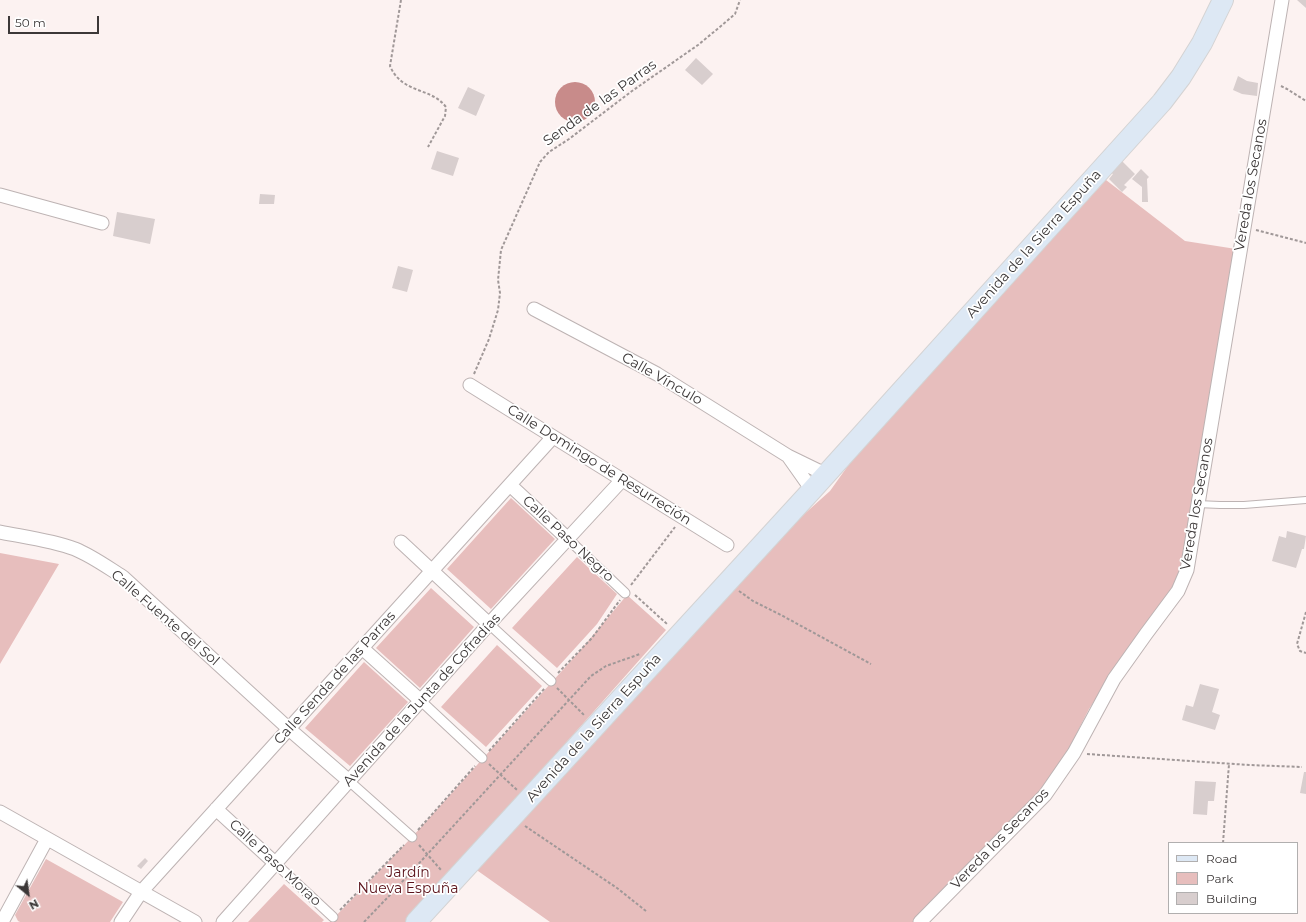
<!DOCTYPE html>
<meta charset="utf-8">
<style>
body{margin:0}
#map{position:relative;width:1306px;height:922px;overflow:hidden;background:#fcf2f1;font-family:Montserrat,sans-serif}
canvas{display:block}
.legend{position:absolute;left:1168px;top:842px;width:130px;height:72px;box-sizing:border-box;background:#fff;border:1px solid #b1afaf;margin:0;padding:5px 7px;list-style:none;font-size:12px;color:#3c3838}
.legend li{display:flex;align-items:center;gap:8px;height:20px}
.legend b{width:20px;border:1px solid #b1afaf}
.north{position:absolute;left:8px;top:874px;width:40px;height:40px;-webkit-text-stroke:3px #fff;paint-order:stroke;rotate:151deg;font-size:11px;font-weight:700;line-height:16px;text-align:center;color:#3c3838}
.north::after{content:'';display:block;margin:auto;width:14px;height:18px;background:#3c3838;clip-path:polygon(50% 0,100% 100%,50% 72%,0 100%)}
.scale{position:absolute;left:8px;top:16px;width:91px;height:18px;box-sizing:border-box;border:2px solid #3c3838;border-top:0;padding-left:5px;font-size:12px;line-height:14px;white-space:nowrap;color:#3c3838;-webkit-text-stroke:3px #fff;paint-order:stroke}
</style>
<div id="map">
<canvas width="1306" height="922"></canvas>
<ul class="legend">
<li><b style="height:5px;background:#dde8f4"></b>Road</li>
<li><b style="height:11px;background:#e7bebd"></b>Park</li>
<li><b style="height:11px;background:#d8cece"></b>Building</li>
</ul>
<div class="north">N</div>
<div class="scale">50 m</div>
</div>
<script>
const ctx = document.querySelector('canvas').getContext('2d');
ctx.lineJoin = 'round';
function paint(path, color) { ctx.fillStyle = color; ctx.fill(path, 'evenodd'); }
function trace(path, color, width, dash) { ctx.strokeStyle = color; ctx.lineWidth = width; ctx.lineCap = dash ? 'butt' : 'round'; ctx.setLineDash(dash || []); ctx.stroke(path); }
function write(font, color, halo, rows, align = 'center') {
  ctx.font = font + ' Montserrat,sans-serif'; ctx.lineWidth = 3.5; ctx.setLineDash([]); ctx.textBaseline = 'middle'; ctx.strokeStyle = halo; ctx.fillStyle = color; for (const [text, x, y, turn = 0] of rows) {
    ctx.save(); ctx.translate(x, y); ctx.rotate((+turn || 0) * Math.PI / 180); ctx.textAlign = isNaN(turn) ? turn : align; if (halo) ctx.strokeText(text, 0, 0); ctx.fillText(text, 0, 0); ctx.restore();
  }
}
const green = new Path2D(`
 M 1106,180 L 1185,241 L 1236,249 L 1182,570 L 1173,591 L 1134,641 L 1089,709 L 1061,764 L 1038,794 L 914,922 L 550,922 L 478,871 L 475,869 L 773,542 L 830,491 L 867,439 Z
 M 511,498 L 555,539 L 491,609 L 447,569 Z
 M 0,553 L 59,564 L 0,664 Z
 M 577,557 L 617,594 L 597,624 L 557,668 L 512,628 Z
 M 431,588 L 474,627 L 420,688 L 376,648 Z
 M 627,595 L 666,630 L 425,902 L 406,922 L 330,922 L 413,836 L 578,653 Z
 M 497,645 L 542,686 L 486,747 L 441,707 Z
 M 364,662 L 408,702 L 350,766 L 305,728 Z
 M 46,859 L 123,902 L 110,922 L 20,922 L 18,921 L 15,915 Z
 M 284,884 L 324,920 L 322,922 L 248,922 Z`);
const water = new Path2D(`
 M555 102a20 20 0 1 1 40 0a20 20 0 1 1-40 0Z`);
const building = new Path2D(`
 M 1297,0 L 1306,0 L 1306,8 Z
 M 696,58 L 713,74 L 702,85 L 685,70 Z
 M 1238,76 L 1247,81 L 1258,83 L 1257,96 L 1242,94 L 1233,90 Z
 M 468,87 L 485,95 L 476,116 L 458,108 Z
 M 437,151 L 459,158 L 453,176 L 431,169 Z
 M 1122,161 L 1135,174 L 1124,185 L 1127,187 L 1122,192 L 1109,179 L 1113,174 L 1111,173 Z
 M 1141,169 L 1149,177 L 1147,179 L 1148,202 L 1142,202 L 1142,187 L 1132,179 Z
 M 260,194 L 275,195 L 274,204 L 259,204 Z
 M 117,212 L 155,219 L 150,244 L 113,236 Z
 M 398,266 L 413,270 L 407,292 L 392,288 Z
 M 1287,531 L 1306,536 L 1304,549 L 1302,549 L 1296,568 L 1272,561 L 1279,536 L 1286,538 Z
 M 1200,684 L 1219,689 L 1212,712 L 1220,715 L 1215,730 L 1182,720 L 1186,705 L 1193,707 Z
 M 1304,772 L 1306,772 L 1306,794 L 1300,793 Z
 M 1195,781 L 1216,782 L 1214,801 L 1208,801 L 1207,815 L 1193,814 Z
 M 145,858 L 148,861 L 141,869 L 137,866 Z`);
const path = new Path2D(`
 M 401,0 L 390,66 C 402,94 431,87 446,107 L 445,116 L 428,147
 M 1281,86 L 1287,89 L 1306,101
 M 1256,230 L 1306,243
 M 474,374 L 489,339 L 498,310 L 500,293 L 498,280 L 501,250 L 540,162 L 549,152 L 569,139 L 632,91 L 698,45 L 721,26 L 735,14 L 740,0
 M 631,585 L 675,527
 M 739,591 L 753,601 L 781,615 L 871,664
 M 635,595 L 667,624
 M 1306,612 L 1297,644 L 1300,651 L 1306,653
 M 558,673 L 592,638 L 620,600
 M 557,688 L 585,716
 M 489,751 L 545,688
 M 1087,754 L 1249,765 L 1302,767
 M 489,764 L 517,790
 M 525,826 L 617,888 L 646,911
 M 418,830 L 475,766
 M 1223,843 L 1229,764
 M 419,845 L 441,870
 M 340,910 L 404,845
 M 364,922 L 389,896 L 591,676 L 606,666 L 640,654`);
const service = new Path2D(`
 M 1197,504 L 1220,505 L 1244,505 L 1306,500`);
const pedestrian = new Path2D(`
 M 568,539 L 625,593
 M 489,624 L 551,681
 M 421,701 L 482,758
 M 349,781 L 412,837
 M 275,863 L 333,917`);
const minor = new Path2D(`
 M 0,195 L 102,223
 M 534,309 L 657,374 L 788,456
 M 470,385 L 727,545
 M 510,485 L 568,539
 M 812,490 L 788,456 L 825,474
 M 0,532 C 25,537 51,540 75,549 C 92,556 107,567 123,577 L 289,729 L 349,781
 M 401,542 L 489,624
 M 362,648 L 421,701
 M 216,809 L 275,863
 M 0,812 L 195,922
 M 2,922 L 47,839
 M 121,922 L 141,892 L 553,437
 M 223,922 L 489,624 L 622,480
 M 920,922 L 1045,795 L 1074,753 L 1114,679 L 1146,634 L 1178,591 L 1187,570 L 1282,0`);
const primary = new Path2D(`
 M 416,922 L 812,490 L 1162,102 L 1181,77 L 1202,43 L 1223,0`);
const streetNames = [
 ["Senda de las Parras",600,103,-36],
 ["Vereda los Secanos",1251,185,-80],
 ["Avenida de la Sierra Espuña",1034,244,-48],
 ["Calle Vínculo",662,379,30],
 ["Calle Domingo de Resurreción",599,465,32],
 ["Vereda los Secanos",1197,504,-80],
 ["Calle Paso Negro",568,539,43],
 ["Calle Fuente del Sol",165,618,41],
 ["Calle Senda de las Parras",335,678,-48],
 ["Avenida de la Junta de Cofradías",422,700,-48],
 ["Avenida de la Sierra Espuña",594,728,-48],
 ["Vereda los Secanos",1000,839,-46],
 ["Calle Paso Morao",275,863,43]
];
const parkNames = [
 ["Jardín",408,873],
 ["Nueva Espuña",408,889]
];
paint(green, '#e7bebd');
paint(water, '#c88b8a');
paint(building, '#d8cece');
trace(service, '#bdb3b3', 8);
trace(pedestrian, '#bdb3b3', 11);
trace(minor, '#bdb3b3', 15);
trace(primary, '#d4d3d3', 22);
trace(path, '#a09898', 2, [3, 2]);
trace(service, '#fff', 6);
trace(pedestrian, '#fff', 9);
trace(minor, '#fff', 13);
trace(primary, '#dde8f4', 20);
write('14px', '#3c3838', '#fff', streetNames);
write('14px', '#5a1119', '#fff', parkNames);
</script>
